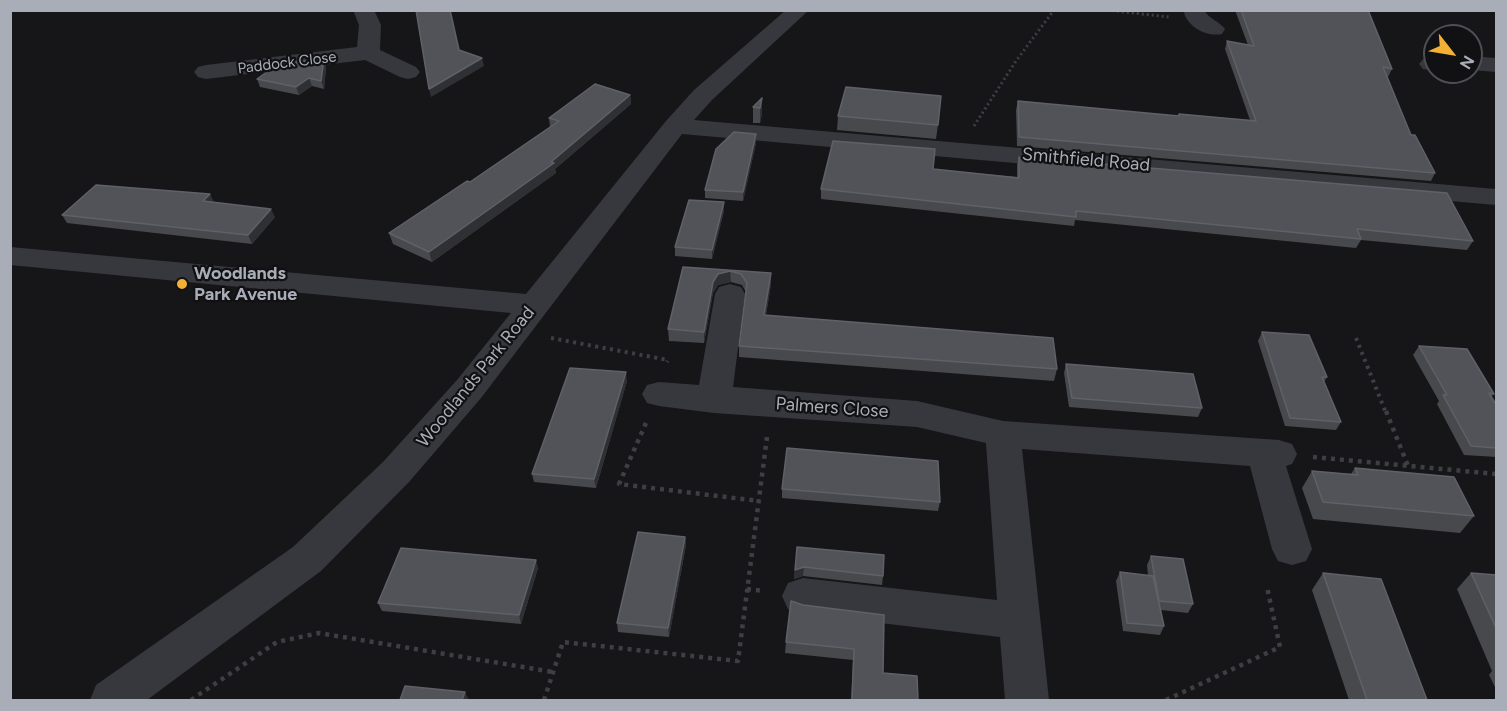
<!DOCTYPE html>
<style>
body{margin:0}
#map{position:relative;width:1507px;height:711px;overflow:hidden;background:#161618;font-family:Figtree,sans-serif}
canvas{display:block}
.frame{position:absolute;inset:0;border:12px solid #a8adb8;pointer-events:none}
.north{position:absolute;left:1423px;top:24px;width:60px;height:60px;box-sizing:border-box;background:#111113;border:2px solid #4d4f55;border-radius:50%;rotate:121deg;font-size:16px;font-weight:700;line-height:24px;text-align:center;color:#a8adb8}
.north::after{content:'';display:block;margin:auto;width:21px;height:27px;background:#f2b134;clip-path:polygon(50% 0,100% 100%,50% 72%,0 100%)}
</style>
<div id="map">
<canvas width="1507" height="711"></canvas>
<div class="frame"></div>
<div class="north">N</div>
</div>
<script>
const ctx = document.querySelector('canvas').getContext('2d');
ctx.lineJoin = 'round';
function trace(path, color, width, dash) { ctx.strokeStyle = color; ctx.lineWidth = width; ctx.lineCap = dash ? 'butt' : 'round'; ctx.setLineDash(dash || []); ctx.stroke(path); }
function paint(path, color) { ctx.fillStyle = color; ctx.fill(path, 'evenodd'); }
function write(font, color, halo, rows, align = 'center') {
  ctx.font = font + ' Figtree,sans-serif'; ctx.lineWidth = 4.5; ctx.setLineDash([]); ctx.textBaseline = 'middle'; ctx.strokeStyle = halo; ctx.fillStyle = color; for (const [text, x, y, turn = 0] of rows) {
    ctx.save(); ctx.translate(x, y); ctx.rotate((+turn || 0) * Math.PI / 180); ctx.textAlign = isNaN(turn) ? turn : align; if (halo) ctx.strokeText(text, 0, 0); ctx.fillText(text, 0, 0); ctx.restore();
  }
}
const pathFar2 = new Path2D(`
 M 1107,10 L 1169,17
 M 974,126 L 1016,61 L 1054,10`);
const pathFar1 = new Path2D(`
 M 551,338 L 668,360 L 667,362
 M 1356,338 L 1386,413`);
const path = new Path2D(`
 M 1386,411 L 1408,466
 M 646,423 L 619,484 L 759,501
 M 1313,457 L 1496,474
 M 747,589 L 764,591
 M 191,700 L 277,642 L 319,633 L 553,672
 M 544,700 L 563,642 L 738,661 L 767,437
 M 1166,700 L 1280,647 L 1267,587`);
const minor = new Path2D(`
 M 353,10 L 374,10 L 381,25 L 380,50 L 416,67 L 420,72 L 416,77 L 408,79 L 400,77 L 365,60 L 206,79 L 198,77 L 194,72 L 198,67 L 206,65 L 357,47 L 359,25 Z
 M 786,10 L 809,10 L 712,100 L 694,120 L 1496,189 L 1496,205 L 682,134 L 481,398 L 409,482 L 321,571 L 147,700 L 90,700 L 96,685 L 293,547 L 383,462 L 457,380 L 511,313 L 10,265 L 10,247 L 526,294 L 666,121 L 694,90 Z
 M 1186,10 L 1204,10 C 1209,19 1219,21 1225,29 L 1222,34 C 1207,37 1189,28 1184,13 Z
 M 1471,56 L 1496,58 L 1496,72 L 1471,70 Z
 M 1435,57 L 1435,71 L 1423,69 L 1419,64 L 1423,59 Z
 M 730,284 L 741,287 L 745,294 L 733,387 L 917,401 L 1003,421 L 1279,440 L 1292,444 L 1297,454 L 1292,464 L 1286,466 L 1312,549 L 1306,561 L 1292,565 L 1278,561 L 1272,549 L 1250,466 L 1022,449 L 1049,700 L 1005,700 L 1000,637 L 803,614 L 788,609 L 782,596 L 788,583 L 803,578 L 997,600 L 986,443 L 917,427 L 714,413 L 659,406 L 647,403 L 642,394 L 647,385 L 659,382 L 699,385 L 715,294 L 719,287 Z`);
const wall = new Path2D(`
 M 1235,10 L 1368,10 L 1392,69 L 1388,77 L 1387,76 L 1411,135 L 1435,173 L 1431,181 L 1017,146 L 1016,110 L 1018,101 L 1178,116 L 1179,114 L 1250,120 L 1225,49 L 1227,41 L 1248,45 Z
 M 324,59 L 326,67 L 324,89 L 312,86 L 299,95 L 260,87 L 257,79 Z
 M 630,95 L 631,104 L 555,169 L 556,173 L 432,262 L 393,244 L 389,233 L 470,182 L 550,127 L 549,118 Z
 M 762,98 L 762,114 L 760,123 L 753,123 L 753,107 Z
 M 838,116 L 938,125 L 936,139 L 837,130 Z
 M 756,143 L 743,201 L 705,198 L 705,190 Z
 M 1019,157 L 1473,241 L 1467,250 L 1361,240 L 1356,248 L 1075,220 L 1074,226 L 821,199 L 821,189 L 933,169 L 1017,177 L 1017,165 Z
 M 214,203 L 275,217 L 252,244 L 67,223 L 62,215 Z
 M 724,211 L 712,259 L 675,256 L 675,247 Z
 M 683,267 L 771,273 L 771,284 L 766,315 L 1057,369 L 1054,381 L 739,357 L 739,346 L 746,292 L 742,285 L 731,282 L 718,285 L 713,293 L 704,343 L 669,341 L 668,329 Z
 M 1262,332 L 1327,377 L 1324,382 L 1341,422 L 1336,430 L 1285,426 L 1258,341 Z
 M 1419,346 L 1494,394 L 1491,397 L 1497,406 L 1497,457 L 1464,455 L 1437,404 L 1439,401 L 1413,355 Z
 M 1066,364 L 1202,408 L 1198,417 L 1069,407 L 1064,373 Z
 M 627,381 L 596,488 L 534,482 L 532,474 Z
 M 1355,468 L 1474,516 L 1460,533 L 1313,519 L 1302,488 L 1312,471 L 1351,474 Z
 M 782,489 L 940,502 L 938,511 L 782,498 Z
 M 685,537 L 686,545 L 669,637 L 618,632 L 617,623 Z
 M 797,547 L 883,576 L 882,585 L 803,576 L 794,579 Z
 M 1151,556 L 1193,604 L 1188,613 L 1161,610 L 1164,626 L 1160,635 L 1123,631 L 1116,581 L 1120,572 L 1148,575 L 1147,565 Z
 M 538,568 L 521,624 L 382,611 L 378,603 Z
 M 1323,573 L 1427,700 L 1349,700 L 1312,590 Z
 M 1471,573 L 1497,575 L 1497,691 L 1489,675 L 1492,671 L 1457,589 Z
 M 803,605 L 883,673 L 918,700 L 851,700 L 853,660 L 785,653 L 786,642 Z`);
const shadedWall = new Path2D(`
 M 482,58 L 484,66 L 431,97 L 429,89 Z
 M 324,59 L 326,67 L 324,89 L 321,81 Z
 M 309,78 L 312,86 L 299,95 L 296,87 Z
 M 630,95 L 631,104 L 555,169 L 556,173 L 432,262 L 429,252 Z
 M 762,98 L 762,114 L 760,123 L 760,108 Z
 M 756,134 L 756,143 L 743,201 L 743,192 Z
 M 210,194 L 214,202 L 203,201 Z
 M 724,202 L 724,211 L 712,259 L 712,250 Z
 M 271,209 L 275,217 L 252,244 L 248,235 Z
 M 730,271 L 731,282 L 718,285 L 713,293 L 704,343 L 704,332 L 713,282 L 718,274 Z
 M 771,273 L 771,284 L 764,326 L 764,315 Z
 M 626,372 L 627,381 L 596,488 L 594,479 Z
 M 685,537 L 686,545 L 669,637 L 668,628 Z
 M 536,560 L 538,568 L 521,624 L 519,615 Z
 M 804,567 L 803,576 L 794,579 L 795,570 Z
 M 465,692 L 469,700 L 462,700 Z`);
const building = new Path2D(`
 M 416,10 L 450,10 L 459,50 L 482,58 L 429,89 Z
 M 1241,10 L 1368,10 L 1392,69 L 1383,67 L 1411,135 L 1415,135 L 1435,173 L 1019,137 L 1018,101 L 1179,116 L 1179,114 L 1256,121 L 1227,41 L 1254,46 Z
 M 324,59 L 321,81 L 309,78 L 296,87 L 257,79 L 278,64 Z
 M 595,84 L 630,95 L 551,162 L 554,163 L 429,252 L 389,233 L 467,181 L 470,182 L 559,121 L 549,118 Z
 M 846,87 L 941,96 L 938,125 L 838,116 Z
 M 762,98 L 760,108 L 753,107 Z
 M 734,132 L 756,134 L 743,192 L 705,190 L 716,149 Z
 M 833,141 L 935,149 L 933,169 L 1019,178 L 1019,157 L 1447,193 L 1473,241 L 1357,229 L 1361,239 L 1076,211 L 1076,217 L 821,189 Z
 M 96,185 L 210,194 L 203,201 L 271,209 L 248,235 L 62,215 Z
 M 689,200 L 724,202 L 712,250 L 675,247 Z
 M 683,267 L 771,273 L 764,315 L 1053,338 L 1057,369 L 739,346 L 747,283 L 741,274 L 730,271 L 718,274 L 713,282 L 704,332 L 668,329 Z
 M 1262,332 L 1309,335 L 1327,377 L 1322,377 L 1341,422 L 1290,418 Z
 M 1419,346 L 1467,349 L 1494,394 L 1489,393 L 1497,406 L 1497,448 L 1471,446 L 1443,395 L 1447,395 Z
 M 1066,364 L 1193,374 L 1202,408 L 1072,398 Z
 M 570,368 L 626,372 L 594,479 L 532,474 Z
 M 787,448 L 938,461 L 940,502 L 782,489 Z
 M 1355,468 L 1454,477 L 1474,516 L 1323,502 L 1312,471 L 1358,475 Z
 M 638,532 L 685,537 L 668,628 L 617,623 Z
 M 797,547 L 884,555 L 883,576 L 804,567 L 795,570 Z
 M 401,548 L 536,560 L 519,615 L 378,603 Z
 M 1151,556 L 1183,559 L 1193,604 L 1159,601 Z
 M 1120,572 L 1153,576 L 1164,626 L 1127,623 Z
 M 1323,573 L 1381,579 L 1427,700 L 1367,700 Z
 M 1471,573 L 1497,575 L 1497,630 Z
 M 791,601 L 803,605 L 884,615 L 883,673 L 917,676 L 918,700 L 852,700 L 854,649 L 786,642 Z
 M 405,686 L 465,692 L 462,700 L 400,700 Z`);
const markers = [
 [182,284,6,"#f2b134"]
];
const farStreetnames = [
 ["Paddock Close",287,63,-7]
];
const streetNames = [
 ["Smithfield Road",1086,160,5],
 ["Woodlands Park Road",476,377,-51],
 ["Palmers Close",832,408,4]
];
const poiNames = [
 ["Woodlands",194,274],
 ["Park Avenue",194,295]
];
trace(pathFar2, '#3d3f44', 3, [2, 3]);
trace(pathFar1, '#3d3f44', 4, [3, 4.5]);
trace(path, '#3d3f44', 4.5, [4, 5]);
paint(minor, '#37383d');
paint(wall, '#47494d');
paint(shadedWall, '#2f3033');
paint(building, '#525359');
trace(building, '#5f6168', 1.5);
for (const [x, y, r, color] of markers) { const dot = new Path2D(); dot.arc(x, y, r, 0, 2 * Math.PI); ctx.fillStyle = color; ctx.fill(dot); trace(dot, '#111113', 2); }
write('15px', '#a8adb8', '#111113', farStreetnames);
write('18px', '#a8adb8', '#111113', streetNames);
write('bold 18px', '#a8adb8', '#111113', poiNames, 'left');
</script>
